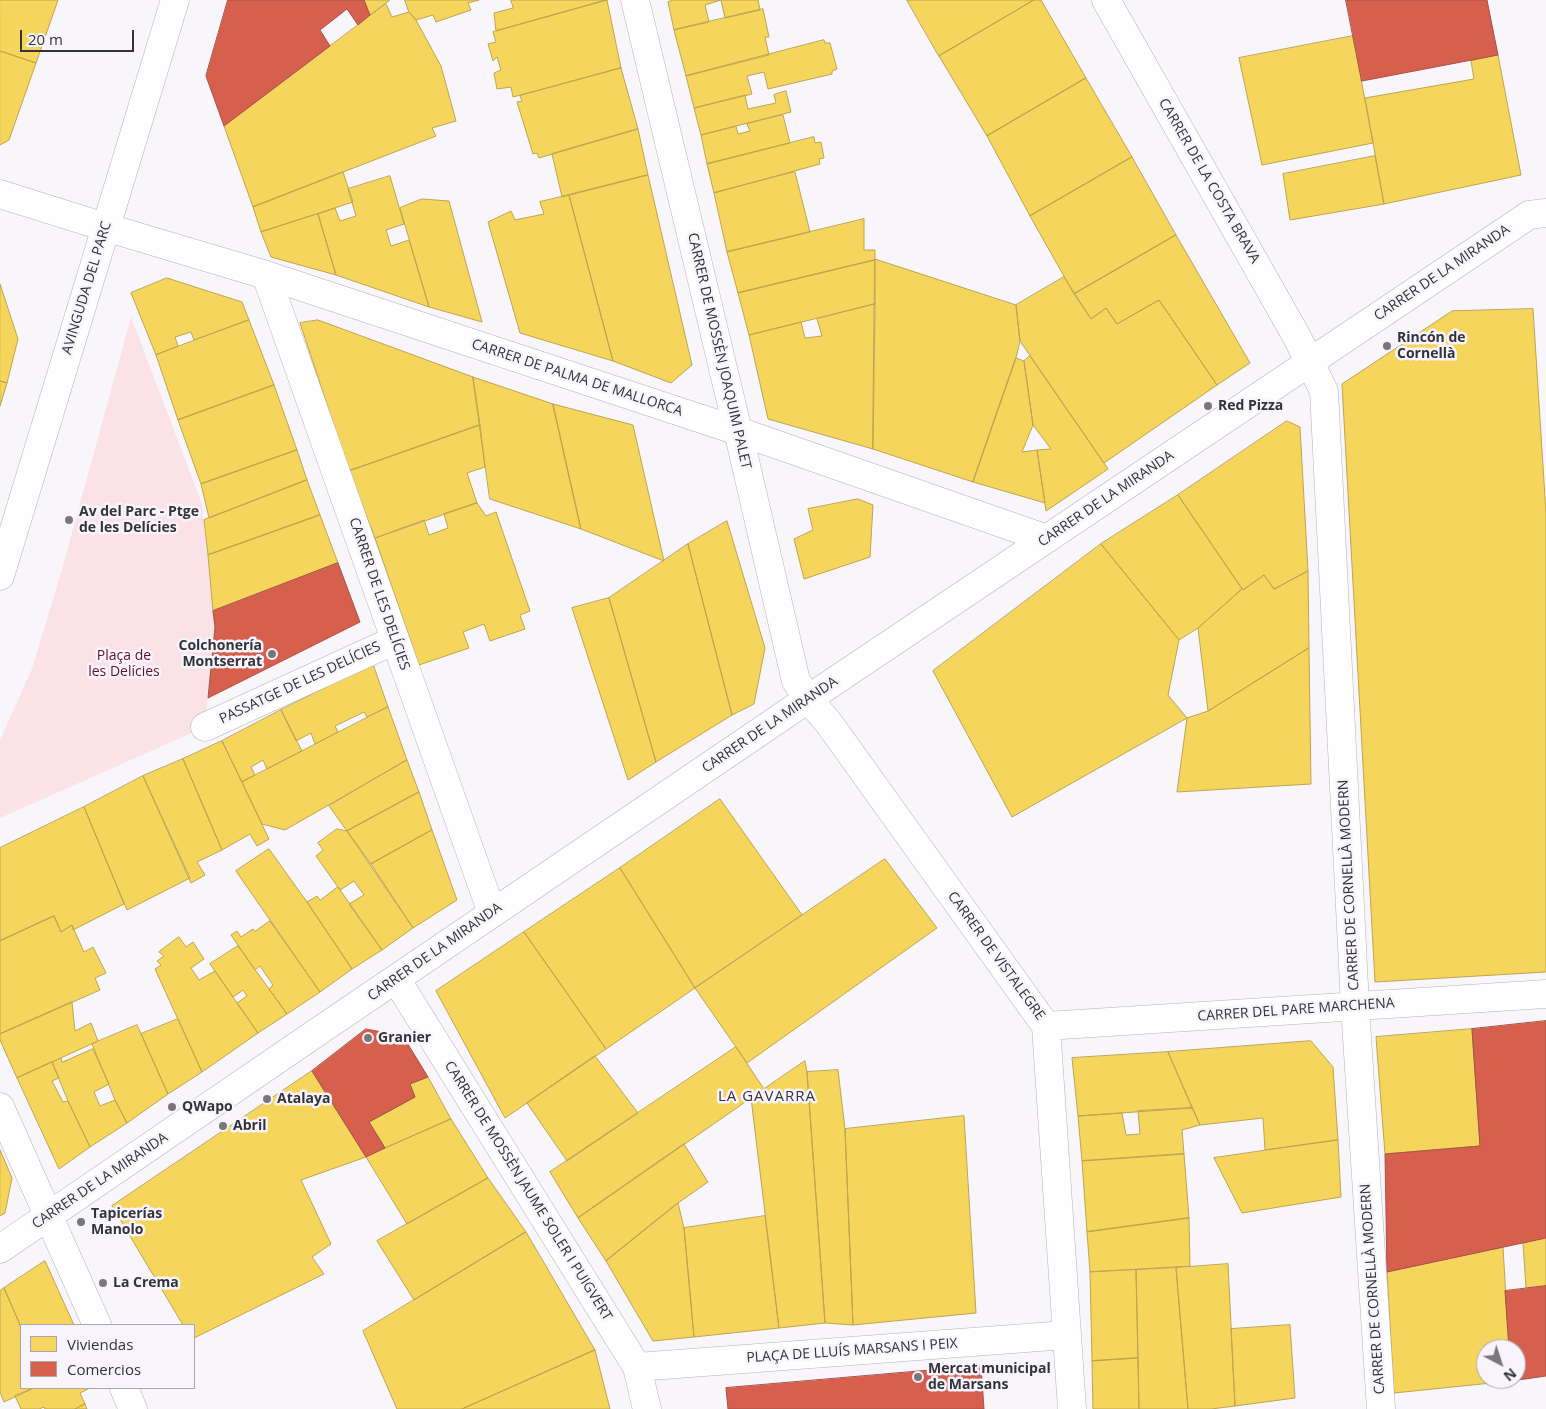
<!DOCTYPE html>
<meta charset="utf-8">
<style>
body{margin:0}
#map{position:relative;width:1546px;height:1409px;overflow:hidden;background:#f8f6fb;font-family:"Open Sans",sans-serif}
canvas{display:block}
.legend{position:absolute;left:20px;top:1324px;width:175px;height:65px;box-sizing:border-box;background:#f7f4fd;border:1px solid #a9a7ad;margin:0;padding:6px 9px;list-style:none;font-size:15px;color:#343336}
.legend li{display:flex;align-items:center;gap:10px;height:25px}
.legend b{width:25px;border:1px solid #a9a7ad}
.north{position:absolute;left:1476px;top:1339px;width:50px;height:50px;box-sizing:border-box;background:#f7f4fd;border:1px solid #a9a7ad;border-radius:50%;rotate:140deg;font-size:14px;font-weight:700;line-height:20px;text-align:center;color:#343336}
.north::after{content:'';display:block;margin:auto;width:18px;height:22px;background:#79777b;clip-path:polygon(50% 0,100% 100%,50% 72%,0 100%)}
.scale{position:absolute;left:20px;top:30px;width:114px;height:22px;box-sizing:border-box;border:2px solid #343336;border-top:0;padding-left:6px;font-size:15px;line-height:18px;white-space:nowrap;color:#343336;-webkit-text-stroke:4px #f7f4fd;paint-order:stroke}
</style>
<div id="map">
<canvas width="1546" height="1409"></canvas>
<ul class="legend">
<li><b style="height:14px;background:#f6d55c"></b>Viviendas</li>
<li><b style="height:14px;background:#d6604d"></b>Comercios</li>
</ul>
<div class="north">N</div>
<div class="scale">20 m</div>
</div>
<script>
const ctx = document.querySelector('canvas').getContext('2d');
ctx.lineJoin = 'round';
function paint(path, color) { ctx.fillStyle = color; ctx.fill(path, 'evenodd'); }
function trace(path, color, width, dash) { ctx.strokeStyle = color; ctx.lineWidth = width; ctx.lineCap = dash ? 'butt' : 'round'; ctx.setLineDash(dash || []); ctx.stroke(path); }
function write(font, color, halo, rows, align = 'center') {
  ctx.font = font + ' "Open Sans",sans-serif'; ctx.lineWidth = 5; ctx.setLineDash([]); ctx.textBaseline = 'middle'; ctx.strokeStyle = halo; ctx.fillStyle = color; for (const [text, x, y, turn = 0] of rows) {
    ctx.save(); ctx.translate(x, y); ctx.rotate((+turn || 0) * Math.PI / 180); ctx.textAlign = isNaN(turn) ? turn : align; if (halo) ctx.strokeText(text, 0, 0); ctx.fillText(text, 0, 0); ctx.restore();
  }
}
const green = new Path2D(`
 M 131,317 L 202,504 L 215,627 L 205,727 L 0,818 L 0,740 L 32,669 L 61,573 Z`);
const homes = new Path2D(`
 M 0,0 L 58,0 L 36,63 L 0,51 Z
 M 364,0 L 390,0 L 370,15 Z
 M 405,0 L 479,0 L 468,3 L 471,10 L 436,22 L 433,15 L 416,20 L 409,12 Z
 M 511,0 L 607,0 L 496,31 L 494,13 L 513,8 Z
 M 607,0 L 621,68 L 513,97 L 511,87 L 497,89 L 494,73 L 501,70 L 497,57 L 493,61 L 488,44 L 496,42 L 493,32 Z
 M 674,0 L 758,0 L 760,10 L 725,18 L 721,0 L 705,5 L 709,22 L 674,30 L 668,2 Z
 M 907,0 L 1034,0 L 939,56 Z
 M 1034,0 L 1041,0 L 1086,78 L 987,136 L 939,56 Z
 M 386,4 L 392,17 L 409,12 L 416,20 L 441,66 L 456,121 L 432,128 L 436,136 L 253,207 L 224,126 Z
 M 763,9 L 769,37 L 765,37 L 769,55 L 686,76 L 674,30 Z
 M 1353,36 L 1373,143 L 1262,165 L 1239,58 Z
 M 824,40 L 825,43 L 830,43 L 837,69 L 832,71 L 832,74 L 768,89 L 764,72 L 747,76 L 752,94 L 694,108 L 686,76 Z
 M 0,51 L 36,63 L 9,140 L 0,145 Z
 M 1498,55 L 1521,175 L 1384,204 L 1365,98 L 1474,79 L 1471,61 Z
 M 621,68 L 638,129 L 539,158 L 537,153 L 533,154 L 517,102 L 522,101 L 520,96 Z
 M 1086,78 L 1132,157 L 1030,216 L 987,136 Z
 M 786,91 L 791,112 L 701,135 L 694,108 L 745,95 L 748,109 L 776,103 L 774,95 Z
 M 783,115 L 790,143 L 707,164 L 701,135 L 736,126 L 738,134 L 750,131 L 747,124 Z
 M 638,129 L 648,175 L 562,197 L 552,154 Z
 M 814,137 L 815,143 L 821,142 L 824,158 L 819,159 L 820,164 L 714,193 L 707,164 Z
 M 1375,156 L 1384,204 L 1290,220 L 1283,174 Z
 M 1132,157 L 1176,235 L 1074,294 L 1030,216 Z
 M 343,172 L 353,202 L 261,232 L 253,207 Z
 M 795,172 L 810,232 L 727,252 L 714,193 Z
 M 648,175 L 692,365 L 671,383 L 613,361 L 569,195 Z
 M 390,176 L 404,224 L 386,230 L 391,246 L 409,240 L 429,307 L 336,275 L 318,214 L 335,208 L 340,221 L 356,216 L 348,189 Z
 M 569,195 L 613,361 L 520,333 L 488,222 L 511,211 L 515,220 L 544,214 L 540,202 Z
 M 422,199 L 449,201 L 482,322 L 429,307 L 400,208 Z
 M 318,214 L 336,275 L 271,257 L 261,232 Z
 M 864,219 L 864,250 L 875,250 L 875,260 L 738,293 L 727,252 Z
 M 1176,235 L 1250,363 L 1217,385 L 1159,300 L 1117,324 L 1106,308 L 1091,319 L 1074,294 Z
 M 875,259 L 1016,305 L 1020,341 L 1016,358 L 973,482 L 873,449 Z
 M 875,260 L 875,304 L 749,335 L 738,293 Z
 M 1064,277 L 1091,319 L 1106,308 L 1117,324 L 1159,300 L 1217,385 L 1104,463 L 1020,341 L 1016,305 Z
 M 167,278 L 242,302 L 249,320 L 194,340 L 191,332 L 175,337 L 178,346 L 156,355 L 131,293 Z
 M 0,284 L 18,339 L 7,383 L 0,381 Z
 M 875,304 L 873,449 L 768,419 L 749,335 L 801,322 L 805,338 L 822,336 L 817,319 Z
 M 1533,309 L 1546,513 L 1546,972 L 1375,982 L 1342,384 L 1452,311 Z
 M 249,320 L 274,385 L 178,420 L 156,355 Z
 M 318,320 L 473,377 L 480,425 L 349,471 L 300,323 Z
 M 1030,356 L 1108,469 L 1046,511 L 1037,450 L 1051,449 L 1033,425 L 1024,361 Z
 M 1016,358 L 1024,361 L 1033,425 L 1022,452 L 1037,450 L 1045,503 L 973,482 Z
 M 473,377 L 553,404 L 581,529 L 490,499 Z
 M 0,381 L 7,383 L 0,406 Z
 M 274,385 L 297,450 L 201,484 L 178,420 Z
 M 553,404 L 633,425 L 664,561 L 581,529 Z
 M 1287,421 L 1300,427 L 1308,571 L 1274,589 L 1264,575 L 1243,590 L 1178,495 Z
 M 480,425 L 485,467 L 467,473 L 477,503 L 375,538 L 349,471 Z
 M 297,450 L 307,480 L 209,518 L 201,484 Z
 M 307,480 L 320,515 L 208,555 L 204,520 Z
 M 1178,495 L 1242,589 L 1198,628 L 1179,640 L 1101,544 Z
 M 858,499 L 873,505 L 870,557 L 804,579 L 794,539 L 813,530 L 808,509 Z
 M 477,503 L 486,516 L 496,512 L 530,611 L 520,615 L 525,629 L 490,641 L 484,624 L 463,632 L 469,648 L 419,665 L 375,538 L 424,520 L 429,535 L 448,528 L 444,514 Z
 M 320,515 L 338,563 L 213,611 L 208,555 Z
 M 727,521 L 765,648 L 754,704 L 732,715 L 688,544 Z
 M 688,544 L 732,715 L 656,762 L 609,598 Z
 M 1101,544 L 1179,640 L 1168,695 L 1187,718 L 1012,817 L 933,671 Z
 M 1308,571 L 1309,648 L 1208,711 L 1198,628 L 1242,589 L 1243,590 L 1264,575 L 1274,589 Z
 M 609,598 L 656,762 L 628,780 L 572,608 Z
 M 1309,648 L 1311,784 L 1177,792 L 1187,718 L 1208,711 Z
 M 373,664 L 388,707 L 367,717 L 364,712 L 335,726 L 338,732 L 315,744 L 311,733 L 296,741 L 281,710 Z
 M 388,707 L 407,760 L 285,830 L 262,824 L 242,782 Z
 M 281,710 L 302,751 L 267,769 L 263,760 L 251,767 L 255,775 L 242,782 L 222,741 Z
 M 222,741 L 269,839 L 257,846 L 250,834 L 222,850 L 183,759 Z
 M 183,759 L 222,850 L 197,862 L 205,875 L 191,883 L 143,776 Z
 M 407,760 L 419,792 L 347,831 L 329,806 Z
 M 143,776 L 190,878 L 127,910 L 84,807 Z
 M 419,792 L 432,830 L 371,864 L 347,831 Z
 M 720,799 L 802,915 L 695,988 L 620,868 Z
 M 84,807 L 124,904 L 73,930 L 72,925 L 61,932 L 54,916 L 0,941 L 0,848 Z
 M 337,829 L 347,831 L 413,928 L 382,950 L 349,904 L 364,895 L 354,881 L 340,890 L 316,856 L 323,850 L 318,843 Z
 M 432,830 L 457,900 L 413,928 L 371,864 Z
 M 269,849 L 307,902 L 352,969 L 320,992 L 236,871 Z
 M 885,859 L 937,928 L 747,1063 L 695,988 Z
 M 620,868 L 695,988 L 606,1049 L 524,932 Z
 M 338,887 L 382,950 L 352,969 L 307,902 L 317,896 L 320,900 Z
 M 54,916 L 61,932 L 72,925 L 84,952 L 93,947 L 106,973 L 95,978 L 100,990 L 0,1034 L 0,941 Z
 M 270,921 L 320,992 L 287,1014 L 269,989 L 273,985 L 260,966 L 255,970 L 231,935 L 237,931 L 241,937 L 253,929 L 255,931 Z
 M 524,932 L 606,1049 L 505,1118 L 436,991 Z
 M 179,937 L 186,947 L 193,942 L 204,959 L 191,968 L 199,980 L 215,971 L 258,1033 L 202,1072 L 155,969 L 161,965 L 157,961 L 164,956 L 159,952 Z
 M 238,946 L 287,1014 L 258,1033 L 237,1003 L 247,996 L 243,990 L 233,997 L 210,964 Z
 M 72,1002 L 75,1031 L 91,1023 L 98,1041 L 17,1078 L 0,1040 L 0,1034 Z
 M 178,1019 L 202,1072 L 168,1094 L 141,1034 Z
 M 137,1025 L 168,1094 L 127,1123 L 115,1100 L 92,1044 Z
 M 1472,1029 L 1480,1146 L 1385,1154 L 1376,1037 Z
 M 1311,1041 L 1333,1067 L 1338,1140 L 1265,1150 L 1263,1118 L 1200,1125 L 1168,1052 Z
 M 736,1047 L 764,1089 L 578,1218 L 550,1172 Z
 M 93,1049 L 109,1084 L 94,1092 L 100,1106 L 115,1100 L 127,1123 L 90,1147 L 68,1101 L 52,1062 L 61,1058 L 62,1062 Z
 M 1168,1052 L 1192,1108 L 1078,1116 L 1072,1058 Z
 M 595,1056 L 638,1113 L 567,1161 L 527,1103 Z
 M 805,1061 L 807,1072 L 825,1323 L 779,1328 L 751,1098 Z
 M 52,1062 L 59,1078 L 52,1081 L 63,1102 L 68,1101 L 90,1147 L 59,1169 L 17,1078 Z
 M 838,1070 L 845,1129 L 853,1325 L 825,1323 L 807,1072 Z
 M 312,1071 L 366,1157 L 301,1180 L 331,1244 L 312,1257 L 324,1274 L 194,1338 L 194,1325 L 183,1325 L 112,1206 Z
 M 428,1077 L 451,1119 L 385,1148 L 369,1122 L 415,1097 L 410,1084 Z
 M 1192,1108 L 1200,1125 L 1182,1130 L 1184,1154 L 1082,1161 L 1078,1116 L 1122,1113 L 1126,1135 L 1140,1134 L 1138,1111 Z
 M 964,1116 L 976,1313 L 853,1325 L 845,1129 Z
 M 451,1119 L 488,1178 L 407,1224 L 366,1157 Z
 M 1338,1140 L 1341,1197 L 1242,1213 L 1214,1158 Z
 M 684,1144 L 708,1182 L 678,1203 L 606,1261 L 578,1218 Z
 M 0,1150 L 12,1178 L 5,1213 L 0,1216 Z
 M 1184,1154 L 1189,1218 L 1087,1232 L 1082,1161 Z
 M 488,1178 L 526,1232 L 414,1300 L 377,1241 Z
 M 678,1203 L 684,1228 L 694,1337 L 653,1341 L 606,1261 Z
 M 765,1216 L 779,1328 L 694,1337 L 684,1228 Z
 M 1189,1218 L 1190,1266 L 1090,1272 L 1087,1232 Z
 M 526,1232 L 595,1350 L 462,1409 L 397,1409 L 363,1331 Z
 M 1546,1238 L 1546,1286 L 1526,1288 L 1523,1243 Z
 M 1503,1247 L 1509,1349 L 1486,1349 L 1486,1379 L 1511,1379 L 1511,1381 L 1394,1393 L 1387,1272 Z
 M 45,1261 L 74,1325 L 21,1325 L 21,1327 L 4,1288 Z
 M 1228,1264 L 1235,1406 L 1211,1409 L 1188,1409 L 1176,1268 Z
 M 1176,1268 L 1188,1409 L 1139,1409 L 1136,1270 Z
 M 1136,1270 L 1138,1358 L 1092,1361 L 1090,1272 Z
 M 4,1288 L 21,1327 L 21,1388 L 34,1388 L 4,1402 L 0,1392 L 0,1291 Z
 M 1290,1325 L 1295,1398 L 1235,1406 L 1231,1329 Z
 M 595,1350 L 610,1409 L 462,1409 Z
 M 1138,1358 L 1139,1409 L 1093,1409 L 1092,1361 Z
 M 34,1388 L 90,1388 L 80,1393 L 85,1404 L 75,1409 L 45,1409 L 44,1407 L 39,1409 L 21,1409 L 15,1396 Z
 M 85,1404 L 87,1409 L 75,1409 Z`);
const shops = new Path2D(`
 M 228,0 L 364,0 L 370,15 L 358,25 L 347,9 L 320,30 L 330,46 L 224,126 L 206,76 Z
 M 1346,0 L 1487,0 L 1498,55 L 1362,81 Z
 M 338,563 L 360,622 L 208,698 L 215,627 L 213,611 Z
 M 1546,1021 L 1546,1238 L 1387,1272 L 1385,1154 L 1480,1146 L 1472,1029 Z
 M 366,1029 L 403,1036 L 428,1077 L 410,1084 L 415,1097 L 369,1122 L 385,1148 L 366,1157 L 312,1071 Z
 M 1546,1286 L 1546,1376 L 1511,1381 L 1511,1379 L 1516,1379 L 1516,1349 L 1509,1349 L 1505,1291 Z
 M 981,1366 L 984,1409 L 728,1409 L 726,1388 Z`);
const street = new Path2D(`
 M 635,0 L 738,431 L 796,681 L 808,699 L 828,722 L 1046,1026 L 1072,1409
 M 1106,0 L 1297,337 L 1324,391 L 1355,1006 L 1381,1409
 M 0,194 L 105,227 L 266,275 L 738,431 L 1047,539
 M 266,275 L 492,913
 M 0,576 L 175,0
 M 205,727 L 395,640
 M 396,979 L 637,1367 L 647,1409
 M 1046,1026 L 1546,994
 M 0,1107 L 97,1325
 M 0,1249 C 268,1066 536,882 805,701 C 1046,538 1288,377 1529,215 L 1546,213
 M 637,1367 L 1066,1335
 M 124,1388 L 133,1409`);
const markers = [
 [1387,346,5,"#79777b"],
 [1208,406,5,"#79777b"],
 [69,520,5,"#79777b"],
 [272,654,5,"#79777b"],
 [368,1038,5,"#79777b"],
 [267,1099,5,"#79777b"],
 [172,1107,5,"#79777b"],
 [223,1126,5,"#79777b"],
 [81,1222,5,"#79777b"],
 [103,1283,5,"#79777b"],
 [918,1377,5,"#79777b"]
];
const streetNames = [
 ["CARRER DE LA COSTA BRAVA",1209,181,60],
 ["CARRER DE LA MIRANDA",1442,273,-34],
 ["AVINGUDA DEL PARC",87,288,-73],
 ["CARRER DE MOSSÈN JOAQUIM PALET",719,351,77],
 ["CARRER DE PALMA DE MALLORCA",577,378,18],
 ["CARRER DE LA MIRANDA",1106,499,-34],
 ["CARRER DE LES DELÍCIES",379,594,71],
 ["PASSATGE DE LES DELÍCIES",300,683,-25],
 ["CARRER DE LA MIRANDA",770,725,-34],
 ["CARRER DE CORNELLÀ MODERN",1349,885,-93],
 ["CARRER DE LA MIRANDA",435,952,-35],
 ["CARRER DE VISTALEGRE",996,956,54],
 ["CARRER DEL PARE MARCHENA",1296,1010,-4],
 ["CARRER DE LA MIRANDA",100,1181,-34],
 ["CARRER DE MOSSÈN JAUME SOLER I PUIGVERT",528,1191,58],
 ["CARRER DE CORNELLÀ MODERN",1373,1289,-94],
 ["PLAÇA DE LLUÍS MARSANS I PEIX",852,1351,-4]
];
const poiNames = [
 ["Rincón de",1397,338],
 ["Cornellà",1397,354],
 ["Red Pizza",1218,406],
 ["Av del Parc - Ptge",79,512],
 ["de les Delícies",79,528],
 ["Colchonería",262,646,"right"],
 ["Montserrat",262,662,"right"],
 ["Granier",378,1038],
 ["Atalaya",277,1099],
 ["QWapo",182,1107],
 ["Abril",233,1126],
 ["Tapicerías",91,1214],
 ["Manolo",91,1230],
 ["La Crema",113,1283],
 ["Mercat municipal",928,1369],
 ["de Marsans",928,1385]
];
const parkNames = [
 ["Plaça de",124,656],
 ["les Delícies",124,672]
];
const neighbourhoodNames = [
 ["LA GAVARRA",767,1097]
];
paint(green, '#fae2e6');
paint(homes, '#f6d55c');
trace(homes, '#bca451', 1);
paint(shops, '#d6604d');
trace(shops, '#a55246', 1);
trace(street, '#b4b2b6', 29);
trace(street, '#fefefe', 28);
for (const [x, y, r, color] of markers) { const dot = new Path2D(); dot.arc(x, y, r, 0, 2 * Math.PI); ctx.fillStyle = color; ctx.fill(dot); trace(dot, '#f7f4fd', 2); }
write('14px', '#343336', '#f7f4fd', streetNames);
write('bold 14px', '#343336', '#f7f4fd', poiNames, 'left');
write('14px', '#661125', '#f7f4fd', parkNames);
ctx.letterSpacing = '1px';
write('15px', '#36343a', '#f7f4fd', neighbourhoodNames);
ctx.letterSpacing = '0px';
</script>
